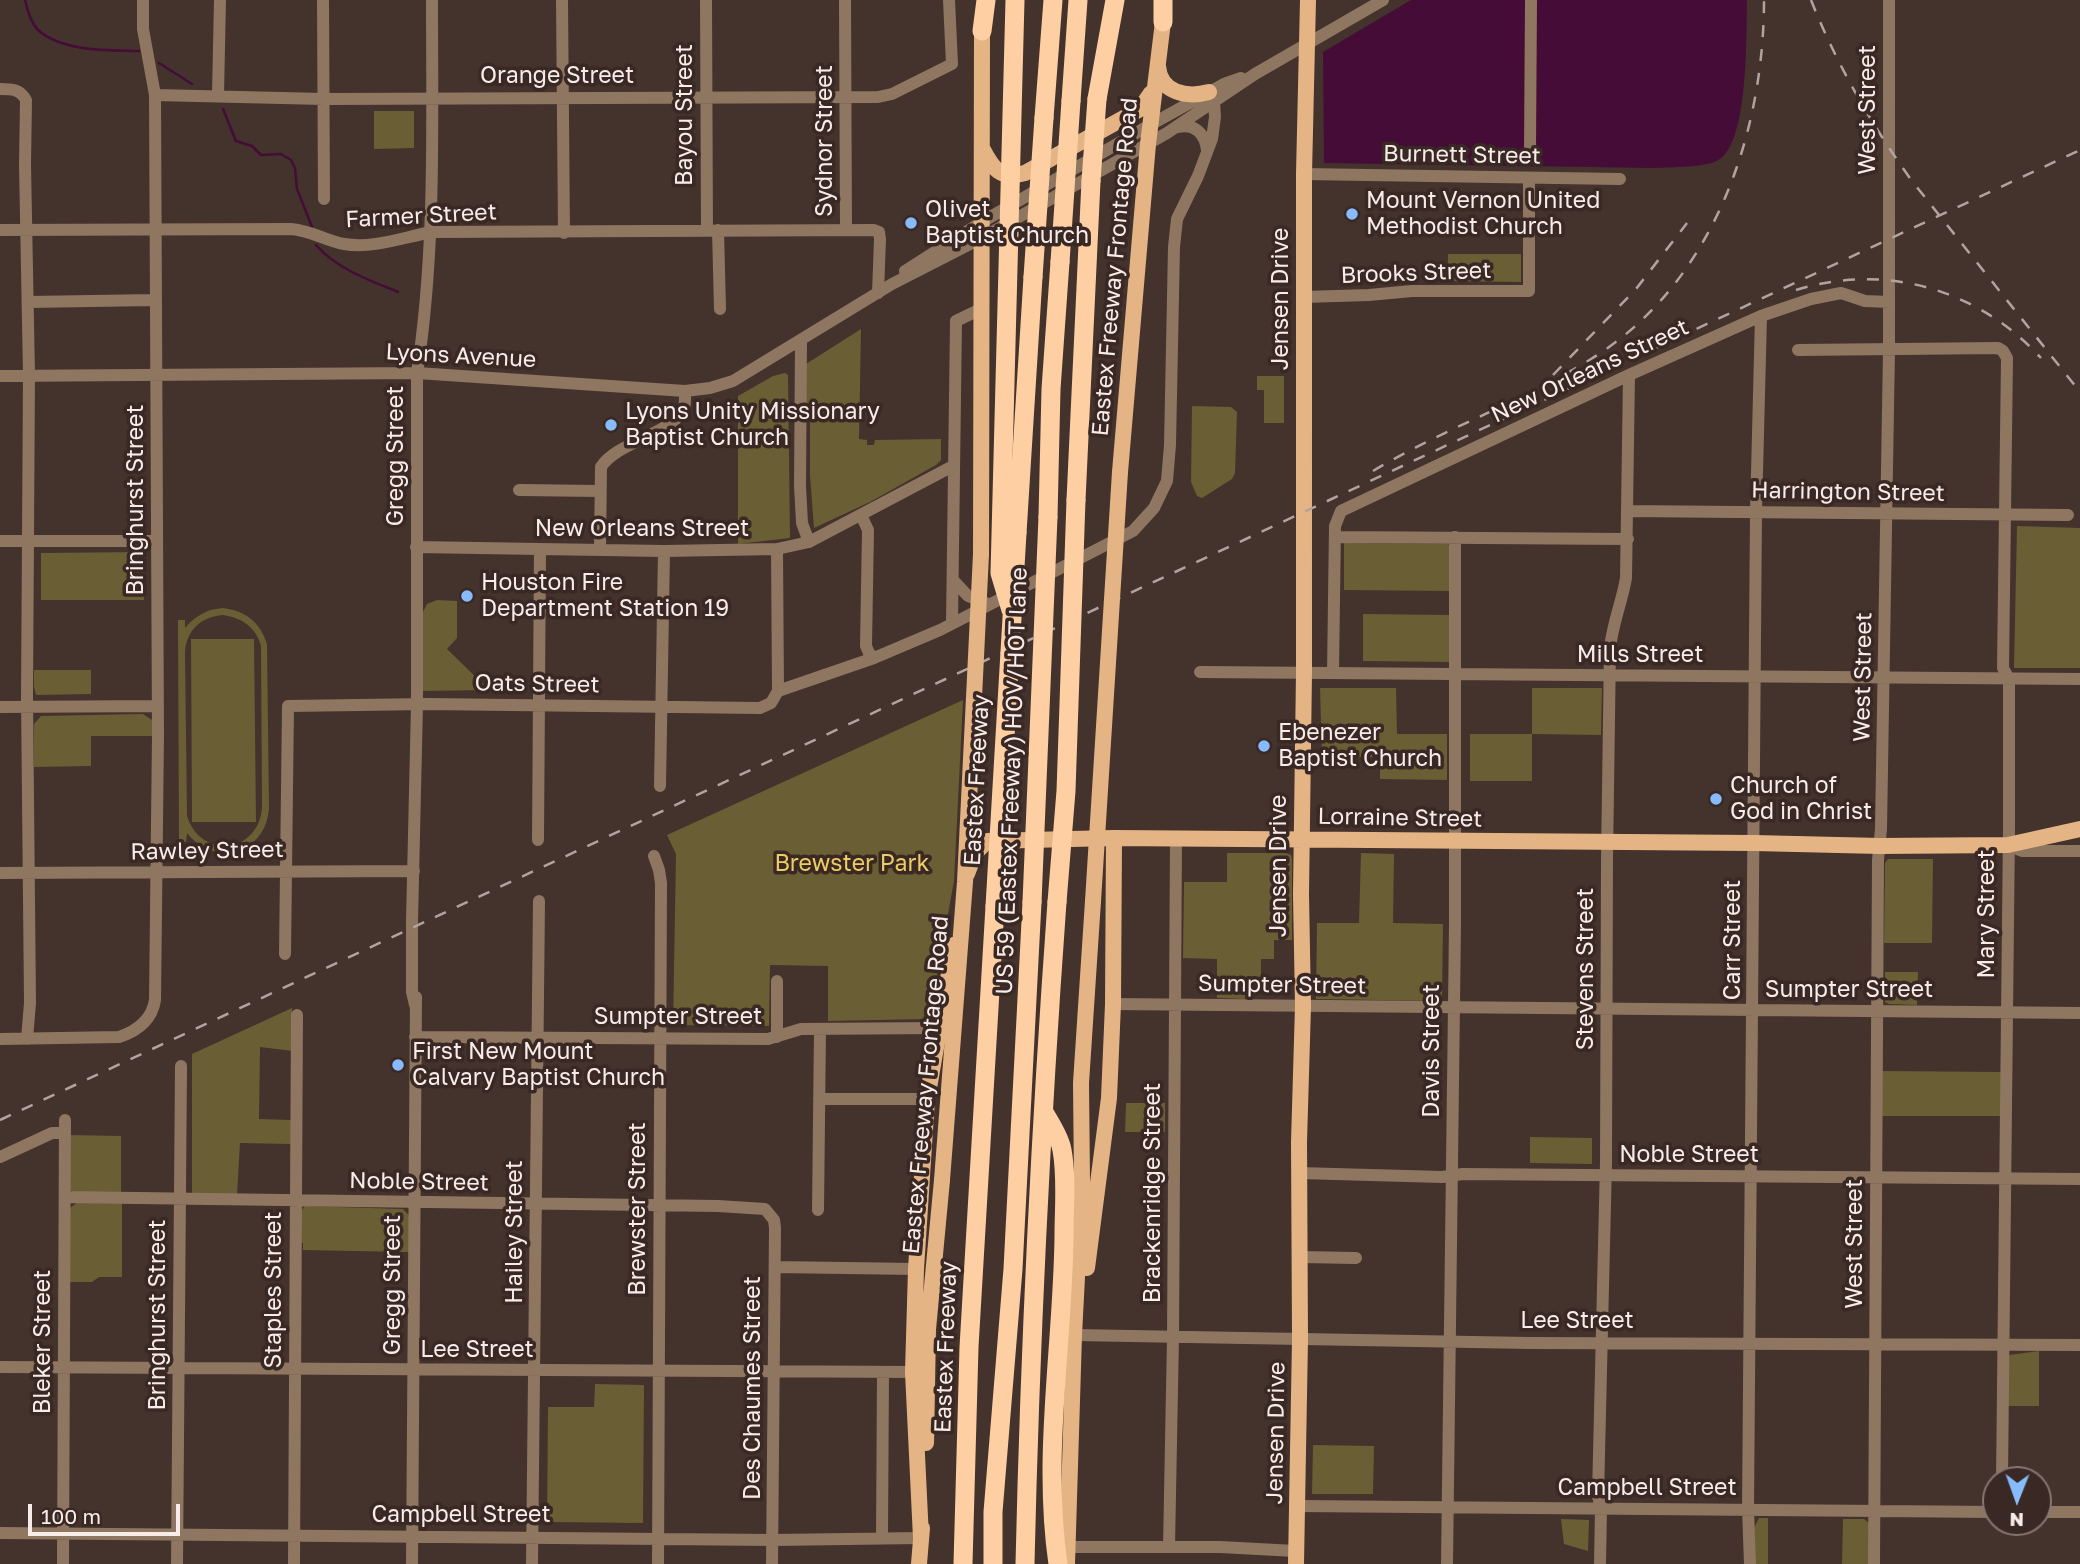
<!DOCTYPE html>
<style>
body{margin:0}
#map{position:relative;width:2080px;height:1564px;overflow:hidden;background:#44322d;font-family:"Golos Text",sans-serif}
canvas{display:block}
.north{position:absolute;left:1982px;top:1466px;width:70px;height:70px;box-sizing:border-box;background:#392823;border:2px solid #857672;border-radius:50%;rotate:181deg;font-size:19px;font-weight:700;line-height:28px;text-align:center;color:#f8ece9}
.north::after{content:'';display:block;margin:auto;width:24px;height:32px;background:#87bbfb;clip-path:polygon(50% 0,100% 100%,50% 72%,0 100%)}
.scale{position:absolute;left:28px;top:1504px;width:152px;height:32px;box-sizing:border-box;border:4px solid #f8ece9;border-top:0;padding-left:9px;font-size:21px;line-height:24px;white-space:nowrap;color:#f8ece9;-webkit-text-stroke:5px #392823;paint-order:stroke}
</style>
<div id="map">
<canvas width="2080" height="1564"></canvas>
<div class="north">N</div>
<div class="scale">100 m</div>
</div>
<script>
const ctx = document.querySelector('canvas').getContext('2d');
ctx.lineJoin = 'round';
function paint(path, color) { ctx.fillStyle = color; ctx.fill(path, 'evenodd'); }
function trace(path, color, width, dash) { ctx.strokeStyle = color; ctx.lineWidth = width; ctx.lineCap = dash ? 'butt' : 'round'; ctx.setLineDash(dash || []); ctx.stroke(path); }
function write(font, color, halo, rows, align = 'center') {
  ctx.font = font + ' "Golos Text",sans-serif'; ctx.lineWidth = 7; ctx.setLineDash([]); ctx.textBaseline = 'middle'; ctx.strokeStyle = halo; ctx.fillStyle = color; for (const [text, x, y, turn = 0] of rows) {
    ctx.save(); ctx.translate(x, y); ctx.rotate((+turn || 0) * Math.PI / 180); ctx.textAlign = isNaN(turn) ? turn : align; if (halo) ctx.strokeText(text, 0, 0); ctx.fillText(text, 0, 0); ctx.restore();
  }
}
const green = new Path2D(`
 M 374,111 L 414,111 L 414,148 L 374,149 Z
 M 1448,254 L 1521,254 L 1521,282 L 1448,281 Z
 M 861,329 L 859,439 L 867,440 L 867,445 L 874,445 L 875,440 L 941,439 L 941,460 L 936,465 L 870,502 L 814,528 L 810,475 L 810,414 L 805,414 L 806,364 Z
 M 785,373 L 788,375 L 790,538 L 738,544 L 738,396 L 773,376 Z
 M 1257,376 L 1284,376 L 1284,423 L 1264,423 L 1264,390 L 1257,390 Z
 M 1192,406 L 1231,407 L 1237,412 L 1235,473 L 1232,479 L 1202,498 L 1197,496 L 1191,482 Z
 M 2017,526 L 2080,528 L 2080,668 L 2014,668 Z
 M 1344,543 L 1448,544 L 1451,547 L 1451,591 L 1344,590 Z
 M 145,552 L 144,600 L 41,600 L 41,553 Z
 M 437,600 L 457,601 L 457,638 L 447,649 L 489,690 L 422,691 L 422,614 L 427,604 Z
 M 223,608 C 246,611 260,622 267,644 L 269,808 C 266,854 215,868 187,833 L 186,842 L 179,842 L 178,620 L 185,620 L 185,628 C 195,616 207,609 223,608 ZM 223,615 C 242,618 256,627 261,646 L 262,808 C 258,854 201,860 187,816 L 185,653 C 186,630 201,617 223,615 Z
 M 1363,614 L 1451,615 L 1451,662 L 1363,661 Z
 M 191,639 L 254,639 L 256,822 L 192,822 Z
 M 34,670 L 91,670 L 91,694 L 36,695 L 34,687 Z
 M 1320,688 L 1396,688 L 1397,734 L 1447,734 L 1447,780 L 1380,779 L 1380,757 L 1322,757 Z
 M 1532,688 L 1602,688 L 1601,735 L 1532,734 L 1532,781 L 1470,781 L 1470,734 L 1532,734 Z
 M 963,700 L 954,881 L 932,1002 L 926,1019 L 828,1021 L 828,966 L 770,965 L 769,1026 L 673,1025 L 676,854 L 667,835 Z
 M 143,714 L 152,720 L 152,736 L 91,736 L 91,766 L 34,767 L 34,724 L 41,716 Z
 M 1227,853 L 1286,853 L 1291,855 L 1292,859 L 1292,940 L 1274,940 L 1274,959 L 1261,959 L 1261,983 L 1245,983 L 1245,999 L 1217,998 L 1217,959 L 1183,958 L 1184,882 L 1227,882 Z
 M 1361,853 L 1394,854 L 1393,923 L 1443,924 L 1442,1001 L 1316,999 L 1317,923 L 1359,923 Z
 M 1888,859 L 1933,859 L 1932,943 L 1884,943 L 1885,863 Z
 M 1885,972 L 1918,972 L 1917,1005 L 1889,1004 L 1885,1002 Z
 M 292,1008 L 293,1051 L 260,1047 L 259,1119 L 291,1120 L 292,1144 L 240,1143 L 237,1195 L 192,1195 L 192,1054 Z
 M 1882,1071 L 2001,1072 L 2001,1116 L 1881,1116 Z
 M 1126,1103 L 1165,1103 L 1165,1132 L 1125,1132 Z
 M 69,1135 L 121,1136 L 121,1193 L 74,1193 L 70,1190 Z
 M 1530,1137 L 1592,1138 L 1592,1164 L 1530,1163 Z
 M 78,1202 L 122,1202 L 122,1277 L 99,1277 L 92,1282 L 70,1282 L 70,1208 Z
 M 305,1206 L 403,1209 L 409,1215 L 409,1252 L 303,1250 L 303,1243 L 300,1242 L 300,1212 Z
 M 2039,1351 L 2039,1406 L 2008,1406 L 2009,1355 Z
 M 595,1384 L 644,1385 L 643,1523 L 547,1522 L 548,1407 L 594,1407 Z
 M 1313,1445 L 1374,1446 L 1373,1494 L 1312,1494 Z
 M 1759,1518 L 1768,1518 L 1768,1564 L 1755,1564 L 1754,1528 Z
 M 1561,1519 L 1589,1520 L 1588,1551 L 1564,1544 Z
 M 1843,1519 L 1864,1519 L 1870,1524 L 1870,1564 L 1842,1564 Z`);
const water = new Path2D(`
 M 1411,0 L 1747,0 C 1746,34 1749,138 1720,159 C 1707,168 1672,167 1655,168 L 1324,163 L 1323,52 Z`);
const stream = new Path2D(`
 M 25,0 C 27,9 31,23 38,30 C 63,52 108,50 139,51
 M 159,63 L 192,84
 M 223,109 L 236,141 L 252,146 L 261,155 L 281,154 L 291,160 L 295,168 L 297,189 L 312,227
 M 316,245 C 337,269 369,280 398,292`);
const minor = new Path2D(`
 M 323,0 L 324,199
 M 562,0 L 564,233
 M 706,0 L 707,230
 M 845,0 L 846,230
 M 0,89 C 12,89 20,89 26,100 L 25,164 L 29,375 L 27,696 L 30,1003 L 27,1039
 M 155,95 L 324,99 L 878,97 L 892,94 L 952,64 L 949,0
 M 218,95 L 220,0
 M 1178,127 C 1195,123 1205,134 1207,150
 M 1530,151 L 1531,0
 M 1304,174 L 1620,179
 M 0,230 L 291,229 C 310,230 326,241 344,244 C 373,249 404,237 432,232 L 874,230 L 879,232 L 880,239 L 878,293
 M 718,230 L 720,309
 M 905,271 L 980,223 L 1150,125 L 1224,84 L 1241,78
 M 1304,297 L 1369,295 L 1412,291 L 1529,291 L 1529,178
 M 28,302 L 155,300
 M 801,342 L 800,486 L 802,523 L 809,542
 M 1798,350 L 1998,348 L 2003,351 L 2007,358 L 2003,668 L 2009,679 L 2009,829 L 2002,1480
 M 0,376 L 417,373 L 685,391 L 710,388 L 733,381 L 892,284 L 980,239 L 1167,133 L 1255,74 L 1383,0
 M 519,490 L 600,491
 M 1628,511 L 2068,515
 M 861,515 L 868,530 L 866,646 L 869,653 L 874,658
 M 1335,537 L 1628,539
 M 0,541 L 156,541
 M 416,547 L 664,551 L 777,549 L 809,542 L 953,466
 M 777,549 L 778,691
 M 600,550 L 601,467 C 616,443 665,436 681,413 C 686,407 685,399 685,391
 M 953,580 L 968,596 L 986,603
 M 952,623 L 956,321 L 981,309
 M 1200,672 L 2080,679
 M 1333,673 L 1335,526 L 1341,511 L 1629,375 L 1761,316 L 1811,299 L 1841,293 L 1865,301 L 1889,302
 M 778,691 L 874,658 L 940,630 L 1133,531 L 1154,508 L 1167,481 L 1170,445 L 1174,247 L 1177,219 L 1198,176 L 1212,139 L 1215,117 L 1214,101
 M 0,707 L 158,706
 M 660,786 L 664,551
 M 538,840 L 540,549
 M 2008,845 L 2022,851 L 2080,851
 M 654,856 L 659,870 L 661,883 L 658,1564
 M 0,873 L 414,871
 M 285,954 L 288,706 L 428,704 L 760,708 L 771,703 L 778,691
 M 1113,1004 L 2080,1013
 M 415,1005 L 412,992 L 412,922 L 417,704 L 417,373 C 436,249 432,125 432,0
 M 415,1037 L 768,1039 L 801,1029 L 939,1028
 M 777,1037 L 777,981
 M 0,1039 L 119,1037 C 137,1031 152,1020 155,1000 L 158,735 L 155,95 L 143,29 L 143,0
 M 819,1099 L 927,1099
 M 0,1157 L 52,1133 L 65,1133
 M 1299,1173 L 1442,1177 L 1463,1174 L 2080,1179
 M 65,1197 L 718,1206 L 765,1209 L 774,1220 L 775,1228 L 772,1564
 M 818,1210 L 820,1029
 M 1300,1257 L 1356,1258
 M 775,1267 L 916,1269
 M 1074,1335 L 1529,1343 L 2080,1345
 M 0,1367 L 913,1372
 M 1298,1506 L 1996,1512
 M 2038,1512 L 2080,1512
 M 0,1533 L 773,1540 L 921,1538
 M 882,1538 L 883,1373
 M 1067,1547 L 1220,1547 L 1295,1551
 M 1169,1547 L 1173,1337 L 1176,839
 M 63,1564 L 65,1120
 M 177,1564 L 181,1066
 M 294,1564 L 297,1015
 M 412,1564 L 416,997
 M 532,1564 L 539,901
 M 1447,1564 L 1455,924 L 1455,537
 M 1600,1564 L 1601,1508 L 1598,1496 L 1606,1162 L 1607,859 L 1610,649 C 1612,625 1622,602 1626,578 L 1629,375
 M 1750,1564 L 1748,1509 L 1756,512 L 1761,316
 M 1874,1564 L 1878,860 L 1881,829 L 1889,349 L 1889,0`);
const major = new Path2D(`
 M 1158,66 C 1160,93 1187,98 1209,92
 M 982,148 C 993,169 1000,180 1025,173 L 1140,109 L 1151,93
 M 1120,472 L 1148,144 L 1163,22
 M 981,554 L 982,31
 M 967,874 L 975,853 L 987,841 L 1114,838 L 1754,843 L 1880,846 L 2008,845 L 2080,829
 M 1087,1268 L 1109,1098 L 1113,1004 L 1114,838
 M 926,1443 L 928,1329 L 942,1180
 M 921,1538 L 913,1372 L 916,1269 L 927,1099 L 954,945
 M 919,1564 L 922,1528
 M 1067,1564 L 1074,1335 L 1082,1181 L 1081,1083 L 1093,901
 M 1296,1564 L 1300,1339 L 1299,1142 L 1303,1006 L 1301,894 L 1304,672 L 1304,174 L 1308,0`);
const highway = new Path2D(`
 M 1163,22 L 1163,0
 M 982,31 L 986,0
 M 1097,99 L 1115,0
 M 1071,101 L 1078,0
 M 1044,118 L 1053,0
 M 1076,500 L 1091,181
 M 1048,517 L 1051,389 L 1060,262
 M 1017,533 L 1033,277
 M 1044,1112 C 1050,1123 1060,1137 1062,1150 C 1067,1177 1064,1208 1064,1235 C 1063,1345 1042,1454 1058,1564
 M 963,1564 L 969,1347 L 995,906
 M 993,1564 L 993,1512 L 1013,1269 L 1032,902
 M 1025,1564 C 1030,1343 1041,1123 1057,902`);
const rail = new Path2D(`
 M 1811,0 C 1837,65 1871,124 1912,181 L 2080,392
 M 1796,290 C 1886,262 1979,290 2041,358
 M 1553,375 L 1636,289 L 1687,223
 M 1373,471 C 1443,429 1522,402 1591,359 C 1712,285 1764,136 1764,0
 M 0,1120 L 2080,150`);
const majorBridge = new Path2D(`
 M 1093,901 L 1120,472
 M 942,1180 L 965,882 L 981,554`);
const highwayBridge = new Path2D(`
 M 1091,181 L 1097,99
 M 1060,262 L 1071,101
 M 1033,277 L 1044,118
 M 1011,610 L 1000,573 L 1015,0
 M 1032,902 L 1048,517
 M 1057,902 L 1066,791 L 1076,500
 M 995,906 L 1017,533`);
const markers = [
 [1352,214,7,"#87bbfb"],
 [911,223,7,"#87bbfb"],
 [611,425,7,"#87bbfb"],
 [467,596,7,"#87bbfb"],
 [1264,746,7,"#87bbfb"],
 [1716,799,7,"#87bbfb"],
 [398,1065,7,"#87bbfb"]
];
const streetNames = [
 ["Orange Street",557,76],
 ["West Street",1868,110,-90],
 ["Bayou Street",685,115,-90],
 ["Sydnor Street",825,141,-90],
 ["Burnett Street",1462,155,1],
 ["Farmer Street",421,216,-3],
 ["Eastex Freeway Frontage Road",1115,267,-85],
 ["Brooks Street",1416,273,-2],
 ["Jensen Drive",1281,299,-90],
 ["Lyons Avenue",461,356,3],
 ["New Orleans Street",1590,371,-25],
 ["Gregg Street",396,456,-90],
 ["Harrington Street",1848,492,1],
 ["Bringhurst Street",136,500,-90],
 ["New Orleans Street",642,529],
 ["Mills Street",1640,655],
 ["West Street",1863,677,-89],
 ["Oats Street",537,684,1],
 ["Eastex Freeway",977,780,-87],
 ["US 59 (Eastex Freeway) HOV/HOT lane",1012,781,-88],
 ["Lorraine Street",1400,818,1],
 ["Rawley Street",207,851,-1],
 ["Jensen Drive",1279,866,-90],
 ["Mary Street",1987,914,-90],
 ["Carr Street",1733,940,-90],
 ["Stevens Street",1586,969,-90],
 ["Sumpter Street",1282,985,1],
 ["Sumpter Street",1849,990],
 ["Sumpter Street",678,1017],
 ["Davis Street",1432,1051,-90],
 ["Eastex Freeway Frontage Road",926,1085,-85],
 ["Noble Street",1689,1155],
 ["Noble Street",419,1182,1],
 ["Brackenridge Street",1153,1193,-90],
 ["Brewster Street",638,1209,-90],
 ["Hailey Street",515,1232,-90],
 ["West Street",1855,1244,-90],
 ["Gregg Street",393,1285,-90],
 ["Staples Street",274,1290,-90],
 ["Bringhurst Street",158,1315,-90],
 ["Lee Street",1577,1321],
 ["Bleker Street",43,1342,-90],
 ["Eastex Freeway",946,1347,-88],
 ["Lee Street",477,1350],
 ["Des Chaumes Street",753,1388,-90],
 ["Jensen Drive",1276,1433,-89],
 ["Campbell Street",1647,1488],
 ["Campbell Street",461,1515]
];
const poiNames = [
 ["Mount Vernon United",1366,201],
 ["Methodist Church",1366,227],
 ["Olivet",925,210],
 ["Baptist Church",925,236],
 ["Lyons Unity Missionary",625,412],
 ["Baptist Church",625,438],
 ["Houston Fire",481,583],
 ["Department Station 19",481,609],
 ["Ebenezer",1278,733],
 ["Baptist Church",1278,759],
 ["Church of",1730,786],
 ["God in Christ",1730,812],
 ["First New Mount",412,1052],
 ["Calvary Baptist Church",412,1078]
];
const parkNames = [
 ["Brewster Park",852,864]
];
paint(green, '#6a5e35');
paint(water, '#440c36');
trace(stream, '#440c36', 2.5);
trace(minor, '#8e7660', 12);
trace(major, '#e5b485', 16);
trace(highway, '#fecfa3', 19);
trace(rail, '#b1a39f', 2.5, [12, 12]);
trace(majorBridge, '#e5b485', 16);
trace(highwayBridge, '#fecfa3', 19);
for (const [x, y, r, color] of markers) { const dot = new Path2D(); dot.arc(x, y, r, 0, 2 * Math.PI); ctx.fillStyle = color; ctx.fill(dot); trace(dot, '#392823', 2.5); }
write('23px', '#f8ece9', '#392823', streetNames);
write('23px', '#f8ece9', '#392823', poiNames, 'left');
write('23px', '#eccd64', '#392823', parkNames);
</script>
